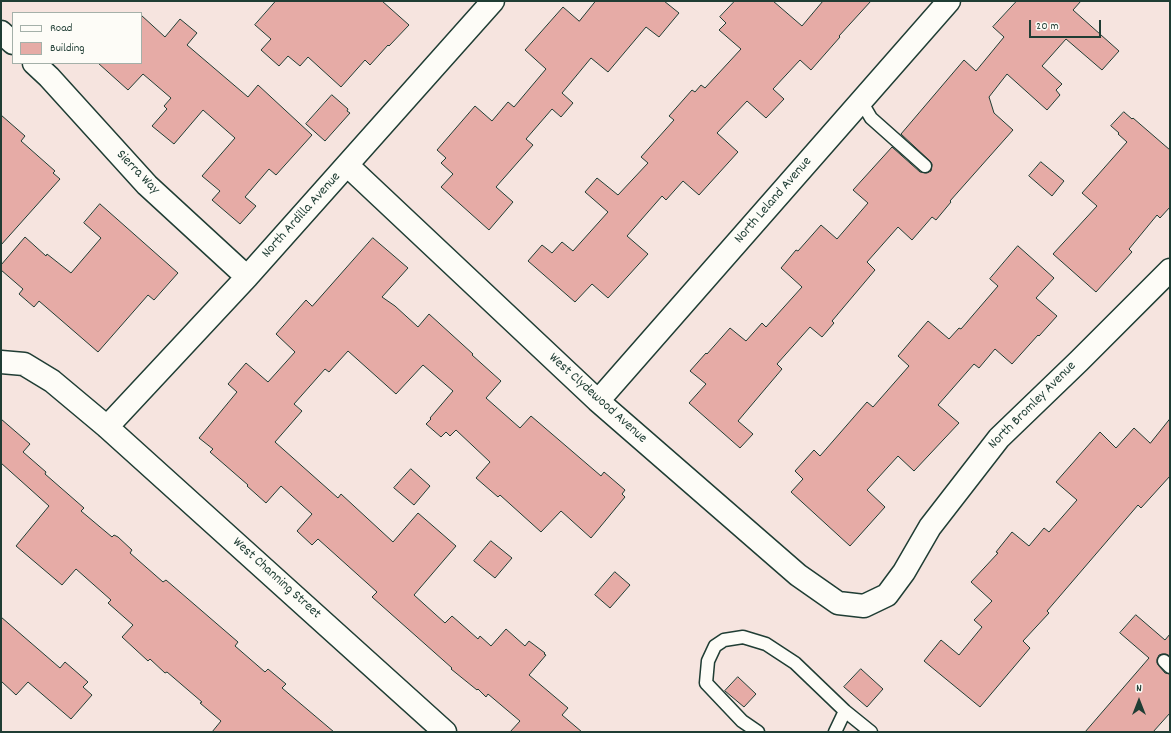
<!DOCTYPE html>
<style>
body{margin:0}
#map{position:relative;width:1171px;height:733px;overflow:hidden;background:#f6e4df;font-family:Dekko,sans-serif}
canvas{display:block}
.frame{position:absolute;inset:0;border:2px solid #1f3d34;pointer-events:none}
.legend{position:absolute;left:12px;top:12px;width:130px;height:52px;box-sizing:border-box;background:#fdfcf7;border:1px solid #a4b0a9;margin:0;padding:5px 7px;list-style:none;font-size:12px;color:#1f3d34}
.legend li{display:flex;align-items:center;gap:8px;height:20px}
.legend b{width:20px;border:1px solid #a4b0a9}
.north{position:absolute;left:1119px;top:681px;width:40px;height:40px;-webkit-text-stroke:3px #fdfcf7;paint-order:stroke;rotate:0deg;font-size:11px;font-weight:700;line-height:16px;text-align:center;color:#1f3d34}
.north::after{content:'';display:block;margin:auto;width:14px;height:18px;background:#1f3d34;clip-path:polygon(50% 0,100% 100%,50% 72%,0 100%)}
.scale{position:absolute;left:1029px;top:20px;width:72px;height:18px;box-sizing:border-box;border:2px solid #1f3d34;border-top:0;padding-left:5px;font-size:12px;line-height:14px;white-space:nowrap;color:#1f3d34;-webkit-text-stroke:3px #fdfcf7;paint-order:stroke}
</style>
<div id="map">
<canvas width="1171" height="733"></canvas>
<div class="frame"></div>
<ul class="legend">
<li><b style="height:5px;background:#fdfcf7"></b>Road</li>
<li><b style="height:11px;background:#e6aba6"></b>Building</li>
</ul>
<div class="north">N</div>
<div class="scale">20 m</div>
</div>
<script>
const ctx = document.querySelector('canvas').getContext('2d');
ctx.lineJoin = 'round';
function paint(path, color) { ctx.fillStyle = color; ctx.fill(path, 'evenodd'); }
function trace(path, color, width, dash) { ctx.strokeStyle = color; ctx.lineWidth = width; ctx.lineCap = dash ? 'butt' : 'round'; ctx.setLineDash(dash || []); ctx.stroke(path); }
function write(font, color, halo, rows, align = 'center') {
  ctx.font = font + ' Dekko,sans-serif'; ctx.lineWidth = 3.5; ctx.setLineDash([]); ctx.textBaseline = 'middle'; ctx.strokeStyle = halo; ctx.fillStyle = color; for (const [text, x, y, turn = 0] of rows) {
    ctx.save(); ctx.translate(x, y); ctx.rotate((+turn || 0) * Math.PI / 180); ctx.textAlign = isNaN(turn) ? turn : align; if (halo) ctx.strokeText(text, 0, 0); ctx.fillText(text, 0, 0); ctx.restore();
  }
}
const building = new Path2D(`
 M 276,1 L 382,1 L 409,25 L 389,46 L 388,45 L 370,65 L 365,60 L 341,87 L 308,57 L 300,66 L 288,56 L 279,66 L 261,50 L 271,39 L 255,25 Z
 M 596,1 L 664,1 L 679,13 L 659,37 L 646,27 L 608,72 L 591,58 L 562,93 L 573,103 L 561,117 L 552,109 L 526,139 L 533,145 L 496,187 L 513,202 L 489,230 L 441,187 L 453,174 L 441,163 L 446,158 L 437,150 L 475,106 L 492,121 L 508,102 L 514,107 L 546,69 L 525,50 L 563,7 L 579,21 Z
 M 735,1 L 773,1 L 802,26 L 823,1 L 871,1 L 839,36 L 840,37 L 811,70 L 800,60 L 773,89 L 784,99 L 766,118 L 747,101 L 717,133 L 738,152 L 699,195 L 683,181 L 666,200 L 662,196 L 627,236 L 648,254 L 608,298 L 592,284 L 575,302 L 528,261 L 542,245 L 552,253 L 562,242 L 573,251 L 608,212 L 585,192 L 597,178 L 618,195 L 648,163 L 641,157 L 674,120 L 669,116 L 692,90 L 695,92 L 701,85 L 705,88 L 741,49 L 719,30 L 726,23 L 720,17 Z
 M 1017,1 L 1081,1 L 1073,10 L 1119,51 L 1102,70 L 1066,39 L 1042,66 L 1062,84 L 1056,90 L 1060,95 L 1047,110 L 1007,74 L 989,97 L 994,113 L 1013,130 L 950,201 L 951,202 L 936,220 L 932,217 L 912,240 L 898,227 L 867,262 L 875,270 L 832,321 L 834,323 L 822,337 L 810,327 L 777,364 L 782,369 L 738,421 L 753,434 L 740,448 L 689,403 L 706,384 L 690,371 L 706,353 L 707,354 L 730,328 L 746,341 L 762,323 L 766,327 L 802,287 L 781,268 L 796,250 L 798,251 L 821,225 L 837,239 L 868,203 L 853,190 L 892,147 L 920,172 L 927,173 L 931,171 L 932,164 L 930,161 L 901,134 L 964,60 L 976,71 L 1004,37 L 993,27 Z
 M 141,15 L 165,37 L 180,19 L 197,33 L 187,45 L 248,97 L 258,85 L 312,135 L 276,175 L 269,169 L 245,197 L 256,206 L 240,224 L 212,200 L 220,191 L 202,176 L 235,138 L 203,110 L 174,144 L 152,126 L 167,109 L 164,106 L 171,98 L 143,74 L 128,90 L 98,63 L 141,63 Z
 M 332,95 L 348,109 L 347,111 L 350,113 L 325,141 L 306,124 Z
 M 1124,112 L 1132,119 L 1133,118 L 1170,150 L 1170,207 L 1160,218 L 1157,215 L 1129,249 L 1132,252 L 1096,292 L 1053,254 L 1097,206 L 1082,193 L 1127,142 L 1118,134 L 1119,133 L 1111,126 Z
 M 1,115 L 25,136 L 21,141 L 55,171 L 53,173 L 60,179 L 1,245 Z
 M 1041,162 L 1064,181 L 1052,196 L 1029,176 Z
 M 100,204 L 178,273 L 154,300 L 148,295 L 98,352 L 39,301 L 34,307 L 19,294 L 23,289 L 1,270 L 1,265 L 25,237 L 46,256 L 47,254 L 71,273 L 101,238 L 84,223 Z
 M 373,238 L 408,268 L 382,297 L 395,306 L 418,327 L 429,314 L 473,354 L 472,355 L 501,381 L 486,398 L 520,428 L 531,416 L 601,476 L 604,472 L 625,490 L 622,494 L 625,497 L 591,538 L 561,511 L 541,532 L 500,495 L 498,497 L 476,478 L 490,462 L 456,430 L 450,436 L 446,432 L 441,437 L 426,424 L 431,419 L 430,418 L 453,391 L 423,365 L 396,394 L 348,351 L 329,372 L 325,369 L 294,404 L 302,411 L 275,442 L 338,498 L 341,494 L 393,542 L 418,513 L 456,546 L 414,595 L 445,623 L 452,616 L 478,639 L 480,636 L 491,646 L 506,629 L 525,646 L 529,641 L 545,653 L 544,654 L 546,655 L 529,675 L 568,708 L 562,715 L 582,732 L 510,732 L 520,721 L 488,694 L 486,697 L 478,689 L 477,690 L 451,669 L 452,668 L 372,597 L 377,592 L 318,539 L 312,545 L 297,531 L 312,514 L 281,486 L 266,503 L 247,486 L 248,485 L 210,452 L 213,449 L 199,438 L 237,392 L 228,384 L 246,363 L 268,382 L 295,352 L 276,334 L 306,300 L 312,306 Z
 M 1018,246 L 1054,278 L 1036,298 L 1057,316 L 1039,336 L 1038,335 L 1012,364 L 995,349 L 979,368 L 974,364 L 938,405 L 959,423 L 914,471 L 898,456 L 867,490 L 885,507 L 850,546 L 791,492 L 803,479 L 795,471 L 814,450 L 820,456 L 867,402 L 873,407 L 909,366 L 898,356 L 928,321 L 949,339 L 959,328 L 961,329 L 998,286 L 990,279 Z
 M 1,419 L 30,444 L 23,452 L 46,472 L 45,474 L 84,508 L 81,511 L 112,537 L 114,535 L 118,537 L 132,550 L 130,553 L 163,582 L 166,580 L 238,642 L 235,646 L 265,672 L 268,669 L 286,684 L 282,688 L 334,732 L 212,732 L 221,721 L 200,703 L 202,702 L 167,672 L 165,673 L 150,659 L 148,661 L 122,637 L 133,625 L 108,603 L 111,600 L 76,569 L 62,585 L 16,546 L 49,506 L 1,463 Z
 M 1170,419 L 1170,476 L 1141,508 L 1138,505 L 1047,611 L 1049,613 L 1023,641 L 1030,648 L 980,707 L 924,661 L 941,640 L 959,655 L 982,627 L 974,620 L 992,601 L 971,582 L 998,553 L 996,552 L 1012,532 L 1029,546 L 1044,528 L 1049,532 L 1077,500 L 1056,482 L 1100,432 L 1116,448 L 1134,428 L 1150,443 Z
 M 411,469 L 430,486 L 414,505 L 394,488 Z
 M 491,541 L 512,558 L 495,578 L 474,561 Z
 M 615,572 L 630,585 L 610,608 L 595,595 Z
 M 1136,615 L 1165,640 L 1170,634 L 1170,656 L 1166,654 L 1162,654 L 1159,655 L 1157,659 L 1157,663 L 1159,666 L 1165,673 L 1170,674 L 1170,713 L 1153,732 L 1085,732 L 1149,658 L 1120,633 Z
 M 1,617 L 60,668 L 65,662 L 88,682 L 83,687 L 92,695 L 71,719 L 28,682 L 16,695 L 1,681 Z
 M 861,669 L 883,689 L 867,707 L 844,687 Z
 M 738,677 L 756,694 L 744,707 L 725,691 Z`);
const lane = new Path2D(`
 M 861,101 L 871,118 L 925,166
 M 1164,661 L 1170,667
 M 758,732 L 742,721 L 706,683 L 708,661 L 715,646 L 724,640 L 743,637 L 766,644 L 795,663 L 845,711 L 871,732
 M 835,732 L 845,711`);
const street = new Path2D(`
 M 1,32 L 13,43
 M 34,63 L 49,77 L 147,185 L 247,277
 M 347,165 L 598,401 L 798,575 L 838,603 L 864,606 L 887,595 L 904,572 L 930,527 L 999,438 L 1079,361 L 1170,270
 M 1,362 L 24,364 L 52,381 L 107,427 L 445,732
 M 598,401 L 949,1
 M 107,427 L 247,277 L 493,1`);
const streetNames = [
 ["Sierra Way",137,173,46],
 ["North Leland Avenue",774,201,-49],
 ["North Ardilla Avenue",302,216,-48],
 ["West Clydewood Avenue",597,399,42],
 ["North Bromley Avenue",1033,406,-45],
 ["West Channing Street",276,579,42]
];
paint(building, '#e6aba6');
trace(building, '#1f3d34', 1);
trace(lane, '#1f3d34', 15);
trace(street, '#1f3d34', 25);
trace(lane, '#fdfcf7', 12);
trace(street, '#fdfcf7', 22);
write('14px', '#1f3d34', '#fdfcf7', streetNames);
</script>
